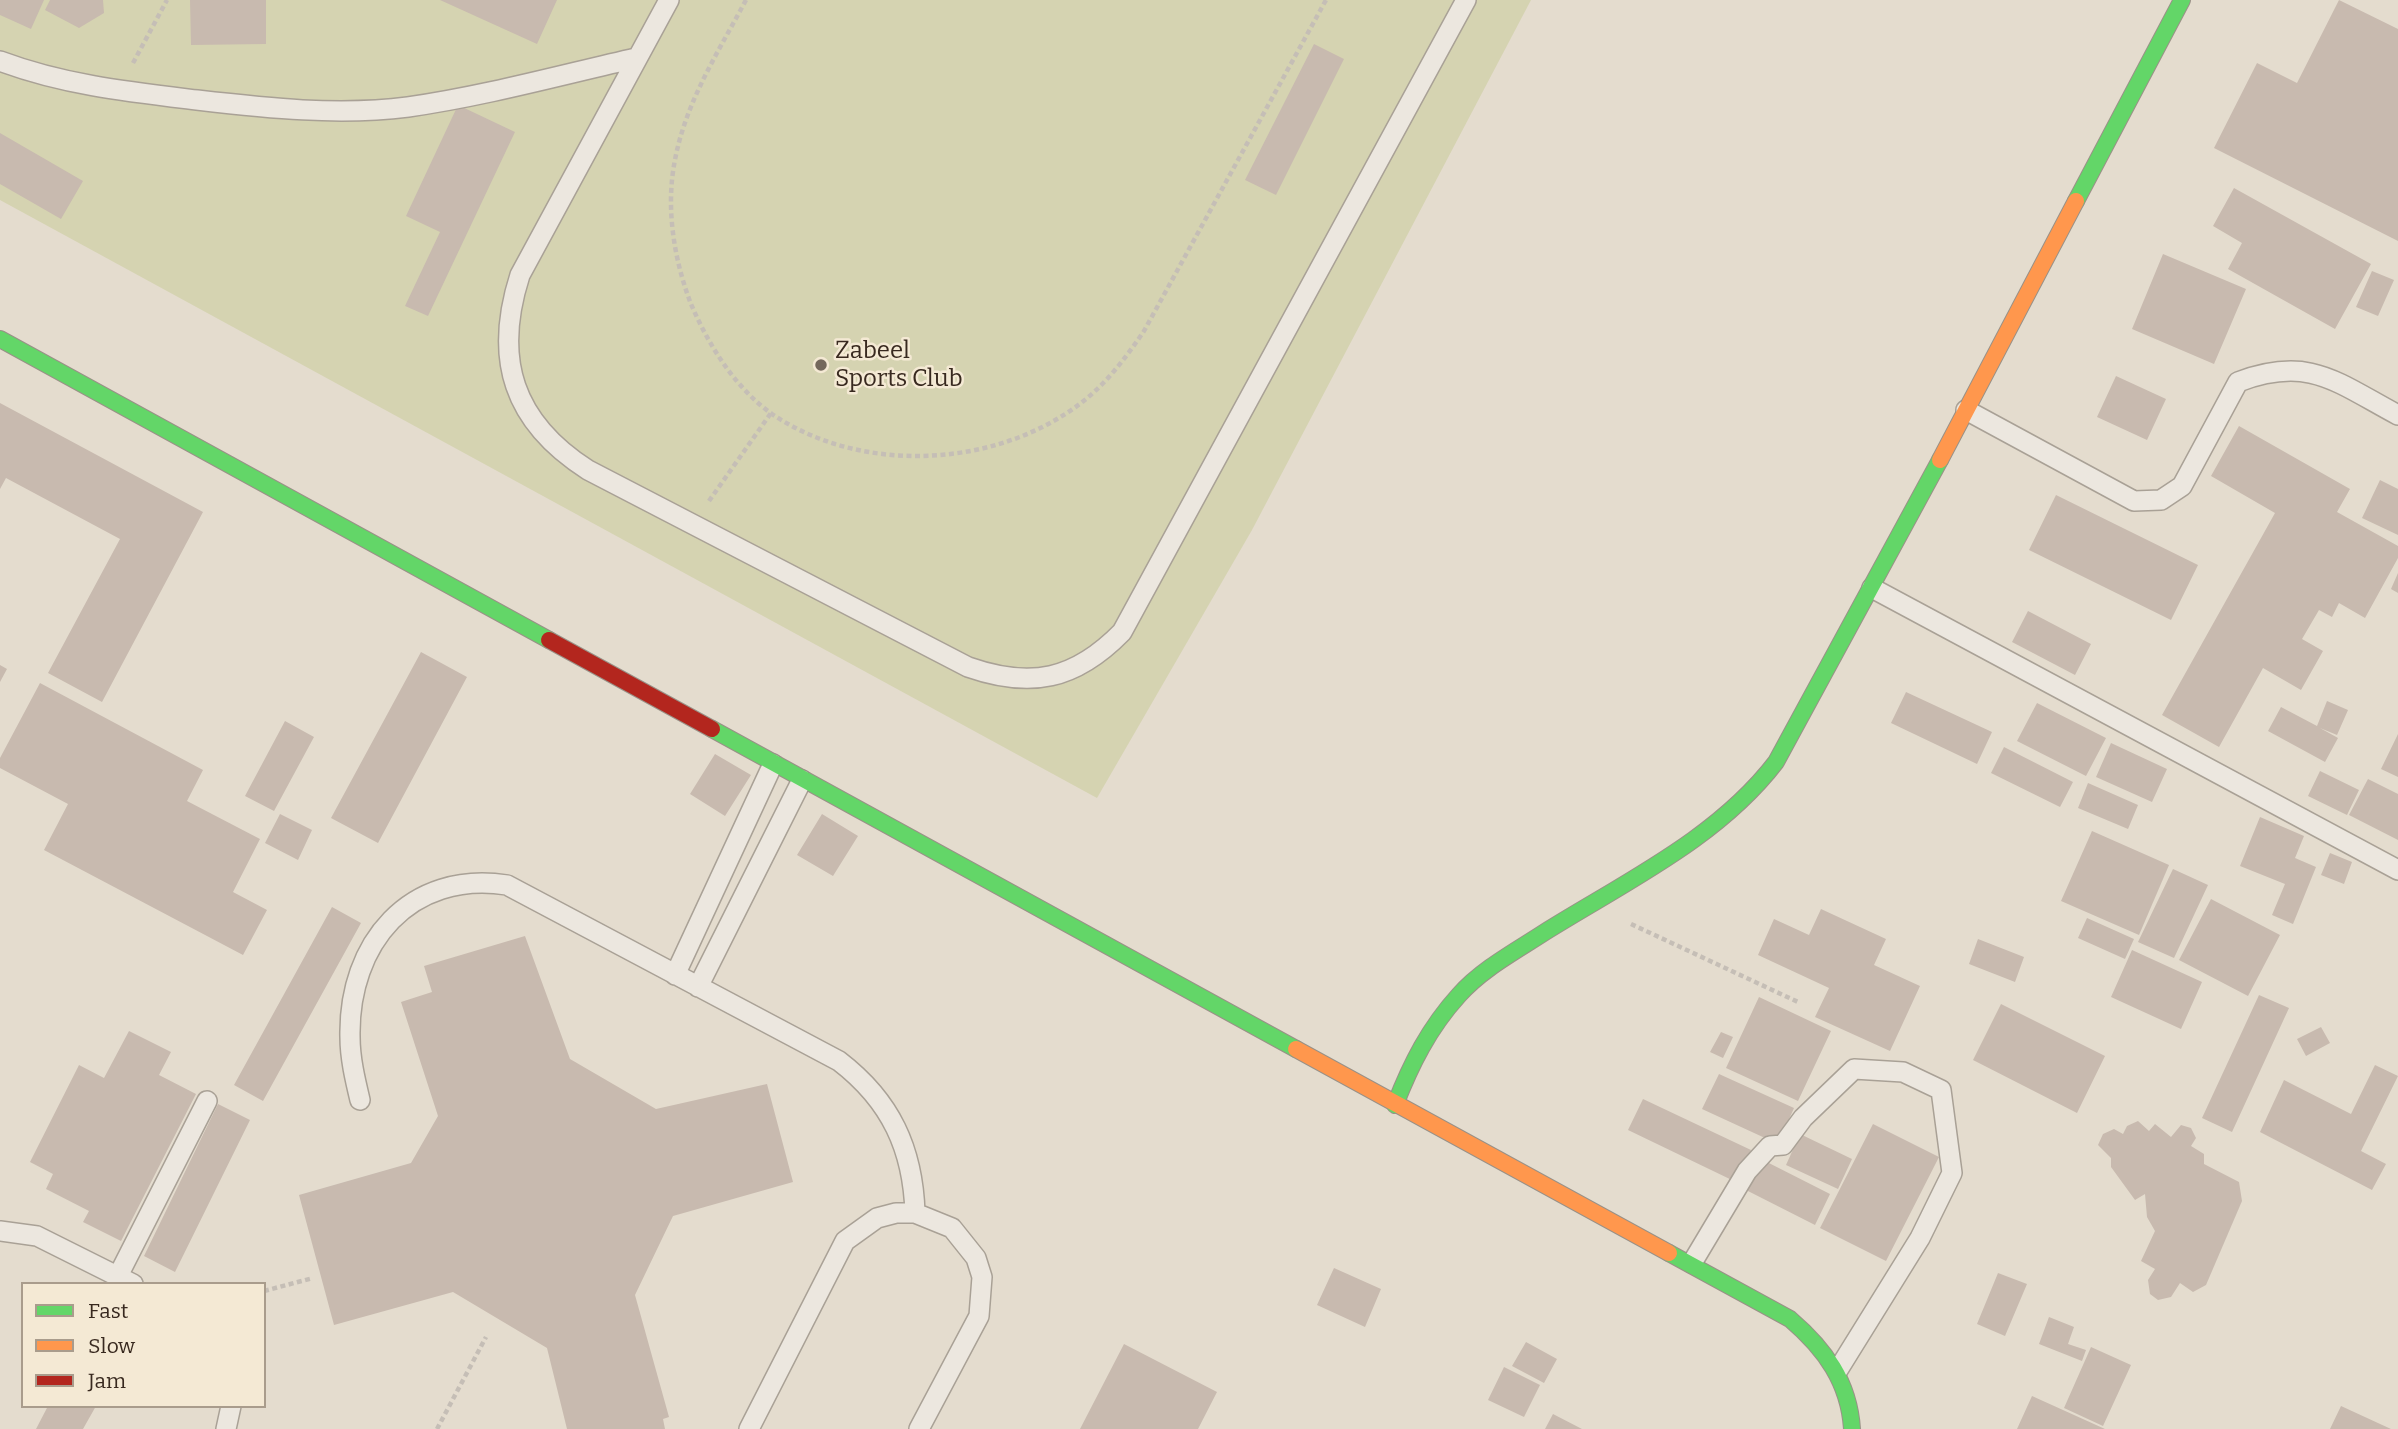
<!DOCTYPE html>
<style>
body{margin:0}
#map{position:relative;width:2398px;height:1429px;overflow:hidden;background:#e4dcce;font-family:Bitter,serif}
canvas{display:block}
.legend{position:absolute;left:21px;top:1282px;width:245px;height:126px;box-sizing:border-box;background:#f4e9d4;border:2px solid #a99c8c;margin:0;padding:9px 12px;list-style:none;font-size:21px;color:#38291f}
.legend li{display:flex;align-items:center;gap:14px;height:35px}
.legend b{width:35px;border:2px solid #a99c8c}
</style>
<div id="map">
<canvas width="2398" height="1429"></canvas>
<ul class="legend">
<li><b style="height:9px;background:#63d668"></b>Fast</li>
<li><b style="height:9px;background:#ff974d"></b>Slow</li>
<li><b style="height:9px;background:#b3261e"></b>Jam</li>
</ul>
</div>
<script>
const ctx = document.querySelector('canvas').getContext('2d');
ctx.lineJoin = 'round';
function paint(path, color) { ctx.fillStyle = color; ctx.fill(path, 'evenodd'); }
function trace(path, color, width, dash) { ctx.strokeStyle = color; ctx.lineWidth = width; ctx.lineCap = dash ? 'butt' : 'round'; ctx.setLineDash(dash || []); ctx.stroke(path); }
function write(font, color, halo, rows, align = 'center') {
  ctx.font = font + ' Bitter,serif'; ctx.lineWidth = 5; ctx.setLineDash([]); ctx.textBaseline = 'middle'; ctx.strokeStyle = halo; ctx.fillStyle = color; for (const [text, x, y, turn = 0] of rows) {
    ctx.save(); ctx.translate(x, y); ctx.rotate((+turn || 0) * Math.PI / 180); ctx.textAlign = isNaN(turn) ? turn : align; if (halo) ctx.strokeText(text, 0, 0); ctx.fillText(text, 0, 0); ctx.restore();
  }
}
const green = new Path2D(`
 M 0,0 L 1531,0 L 1252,530 L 1097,798 L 0,200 Z`);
const building = new Path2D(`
 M 0,0 L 44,0 L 31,29 L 0,15 Z
 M 50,0 L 103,0 L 104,13 L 79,28 L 45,10 Z
 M 190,0 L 266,0 L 266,44 L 191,45 Z
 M 440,0 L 557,0 L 537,44 Z
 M 2339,0 L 2398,29 L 2398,241 L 2214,148 L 2257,63 L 2297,83 Z
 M 1314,44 L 1344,59 L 1276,195 L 1245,180 Z
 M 458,105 L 515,132 L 428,316 L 405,306 L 440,232 L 406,216 Z
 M 0,133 L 83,181 L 61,219 L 0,184 Z
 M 2234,188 L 2371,264 L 2335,329 L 2228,269 L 2242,243 L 2213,226 Z
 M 2163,254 L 2246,289 L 2214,364 L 2132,329 Z
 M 2372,271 L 2394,280 L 2378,316 L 2356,307 Z
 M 2116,376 L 2166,399 L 2147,440 L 2097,417 Z
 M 0,403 L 203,512 L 102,702 L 48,673 L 120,539 L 6,478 L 0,489 Z
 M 2239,426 L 2350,489 L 2337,512 L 2398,546 L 2398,558 L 2365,618 L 2339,603 L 2332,617 L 2319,610 L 2302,639 L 2323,651 L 2301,690 L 2263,668 L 2219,747 L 2162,715 L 2275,513 L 2211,476 Z
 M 2380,480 L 2398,489 L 2398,535 L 2362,518 Z
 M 2056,495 L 2198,565 L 2171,620 L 2029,550 Z
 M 2398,573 L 2398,593 L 2391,589 Z
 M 2028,611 L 2091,644 L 2075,675 L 2012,642 Z
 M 421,652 L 467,677 L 378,843 L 331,818 Z
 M 0,665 L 7,669 L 0,682 Z
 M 40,683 L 203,770 L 187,801 L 260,839 L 233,892 L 267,910 L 243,955 L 44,850 L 68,804 L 0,768 L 0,758 Z
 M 1906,692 L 1992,732 L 1977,764 L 1891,723 Z
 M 2327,701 L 2348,710 L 2337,735 L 2320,728 L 2338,738 L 2325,762 L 2268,731 L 2281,707 L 2317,726 Z
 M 2037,703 L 2106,738 L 2086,776 L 2017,741 Z
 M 285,721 L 314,737 L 274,811 L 245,796 Z
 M 2398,734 L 2398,777 L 2381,769 Z
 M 2111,743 L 2167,769 L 2152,802 L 2096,777 Z
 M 2004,747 L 2073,782 L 2060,807 L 1991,773 Z
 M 715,754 L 751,775 L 725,816 L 690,794 Z
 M 2320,771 L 2359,790 L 2347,815 L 2308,796 Z
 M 2368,779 L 2398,794 L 2398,840 L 2349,815 Z
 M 2088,783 L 2138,805 L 2128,829 L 2078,808 Z
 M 280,814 L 312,830 L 298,860 L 265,843 Z
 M 822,814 L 858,836 L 833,876 L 797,855 Z
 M 2260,817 L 2304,836 L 2295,858 L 2316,867 L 2293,924 L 2272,915 L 2285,884 L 2240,866 Z
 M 2092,831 L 2169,865 L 2139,935 L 2061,901 Z
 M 2330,853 L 2352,862 L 2344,884 L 2321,875 Z
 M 2173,869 L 2208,885 L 2174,958 L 2138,942 Z
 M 2211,899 L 2280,935 L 2248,996 L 2179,960 Z
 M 332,907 L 361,923 L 263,1101 L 234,1085 Z
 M 1821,909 L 1886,939 L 1874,965 L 1920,986 L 1890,1051 L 1815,1017 L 1829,988 L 1758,955 L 1774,919 L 1809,935 Z
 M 2087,918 L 2134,939 L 2125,959 L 2078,938 Z
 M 525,936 L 570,1059 L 656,1109 L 767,1084 L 793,1182 L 673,1216 L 635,1295 L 669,1417 L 663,1419 L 665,1429 L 567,1429 L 547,1348 L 453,1292 L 334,1325 L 299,1195 L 411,1163 L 438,1116 L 401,1002 L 432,992 L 424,966 Z
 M 1978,939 L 2024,957 L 2015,982 L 1969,964 Z
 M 2132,950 L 2202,982 L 2181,1029 L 2111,997 Z
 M 2259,995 L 2289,1008 L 2232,1132 L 2202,1118 Z
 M 1759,997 L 1831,1031 L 1798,1101 L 1726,1068 Z
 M 2001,1004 L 2105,1056 L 2077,1113 L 1973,1060 Z
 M 2321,1027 L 2330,1043 L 2306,1056 L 2297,1039 Z
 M 129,1031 L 171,1052 L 159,1075 L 196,1094 L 121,1241 L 83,1222 L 89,1211 L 46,1189 L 53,1174 L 30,1162 L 79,1065 L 104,1078 Z
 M 1721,1032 L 1733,1037 L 1723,1058 L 1710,1052 Z
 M 2375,1065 L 2398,1076 L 2361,1151 L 2386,1164 L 2372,1190 L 2260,1132 L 2284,1080 L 2351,1114 Z
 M 1719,1074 L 1794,1108 L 1778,1144 L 1702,1109 Z
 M 1643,1099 L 1751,1150 L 1736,1182 L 1628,1130 Z
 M 218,1104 L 250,1120 L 175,1272 L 144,1256 Z
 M 2138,1121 L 2149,1131 L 2155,1124 L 2171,1137 L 2181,1125 L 2191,1128 L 2196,1138 L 2191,1146 L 2204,1154 L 2204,1164 L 2239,1182 L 2242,1201 L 2206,1285 L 2193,1292 L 2180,1283 L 2171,1297 L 2158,1300 L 2150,1294 L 2148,1280 L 2155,1269 L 2141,1261 L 2155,1231 L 2147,1217 L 2145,1194 L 2135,1200 L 2111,1167 L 2111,1158 L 2098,1145 L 2103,1134 L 2114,1129 L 2123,1134 L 2127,1126 Z
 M 1873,1124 L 1939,1157 L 1886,1261 L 1820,1228 Z
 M 1800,1134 L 1852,1159 L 1838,1189 L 1786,1165 Z
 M 1759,1158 L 1830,1194 L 1815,1225 L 1744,1189 Z
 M 1334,1268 L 1381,1289 L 1365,1327 L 1317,1305 Z
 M 1998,1273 L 2027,1284 L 2005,1336 L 1977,1324 Z
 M 2049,1317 L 2074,1327 L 2068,1344 L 2086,1350 L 2082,1361 L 2039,1344 Z
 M 1526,1342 L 1557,1359 L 1544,1383 L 1512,1366 Z
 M 1124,1344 L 1217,1392 L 1198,1429 L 1080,1429 Z
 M 2091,1347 L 2131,1365 L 2103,1426 L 2064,1408 Z
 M 1504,1367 L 1540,1385 L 1524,1417 L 1488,1400 Z
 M 2032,1396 L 2105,1429 L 2017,1429 Z
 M 48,1406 L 96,1406 L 83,1429 L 36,1429 Z
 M 2341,1406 L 2391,1429 L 2330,1429 Z
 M 1553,1414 L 1582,1429 L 1545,1429 Z`);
const path = new Path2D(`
 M 746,0 C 715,58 679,112 672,180 C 668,221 676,265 691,304 C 708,344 735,388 772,414 C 863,476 1001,468 1086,399 C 1109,380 1127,356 1144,331 L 1326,0
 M 133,63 L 167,0
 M 709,501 L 771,413
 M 1631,924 L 1798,1002
 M 264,1291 L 313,1278
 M 437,1429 L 486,1337`);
const lane = new Path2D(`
 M 669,0 L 520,275 C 493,359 513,422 588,470 L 968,667 C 1031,689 1075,680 1122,632 L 1466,0
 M 0,61 C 64,85 130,92 197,100 C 267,108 338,116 408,107 C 485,96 561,75 636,58
 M 1966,410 L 2134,501 L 2161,500 L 2182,486 L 2238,382 C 2309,355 2336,382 2398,415
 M 1872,588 L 2398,870
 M 675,975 L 773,764
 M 698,987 L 802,780
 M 360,1100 C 355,1079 350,1058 350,1037 C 348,943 410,870 507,885 L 839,1061 C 891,1101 913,1149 915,1213
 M 0,1231 L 37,1236 L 133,1284
 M 1692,1263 L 1747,1171 L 1770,1146 L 1783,1145 L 1803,1118 L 1854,1069 L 1903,1072 L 1941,1090 L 1952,1173 L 1920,1238 L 1838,1370
 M 118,1276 L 207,1101
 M 226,1429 L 231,1406
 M 749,1429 L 845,1241 L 877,1218 L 896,1213 L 915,1213 L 952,1228 L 976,1258 L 982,1277 L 979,1316 L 919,1429`);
const fast = new Path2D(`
 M 2076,201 L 2182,0
 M 0,339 L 549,640
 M 712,729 L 1296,1049
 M 1395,1105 C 1411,1064 1429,1028 1459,995 C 1482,969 1516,951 1545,932 C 1625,882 1718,838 1776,762 L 1940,460
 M 1669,1253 L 1790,1319 C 1825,1349 1849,1382 1852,1429`);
const slow = new Path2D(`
 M 1940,460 L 2076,201
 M 1296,1049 L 1669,1253`);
const jam = new Path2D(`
 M 549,640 L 712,729`);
const markers = [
 [821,365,7,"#74685c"]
];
const poiNames = [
 ["Zabeel",835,351],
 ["Sports Club",835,379]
];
paint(green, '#d5d3b1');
paint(building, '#c8baaf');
trace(lane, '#a9a196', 22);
trace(fast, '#999187', 18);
trace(slow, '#999187', 18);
trace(jam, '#999187', 18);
trace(path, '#c5beb6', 4.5, [5, 3.5]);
trace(lane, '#ece7df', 19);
trace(fast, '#63d668', 16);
trace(slow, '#ff974d', 16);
trace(jam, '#b3261e', 16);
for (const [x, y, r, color] of markers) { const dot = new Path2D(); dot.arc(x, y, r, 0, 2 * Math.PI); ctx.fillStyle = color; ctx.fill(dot); trace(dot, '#f4e9d4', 2.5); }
write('24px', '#38291f', '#f4e9d4', poiNames, 'left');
</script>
